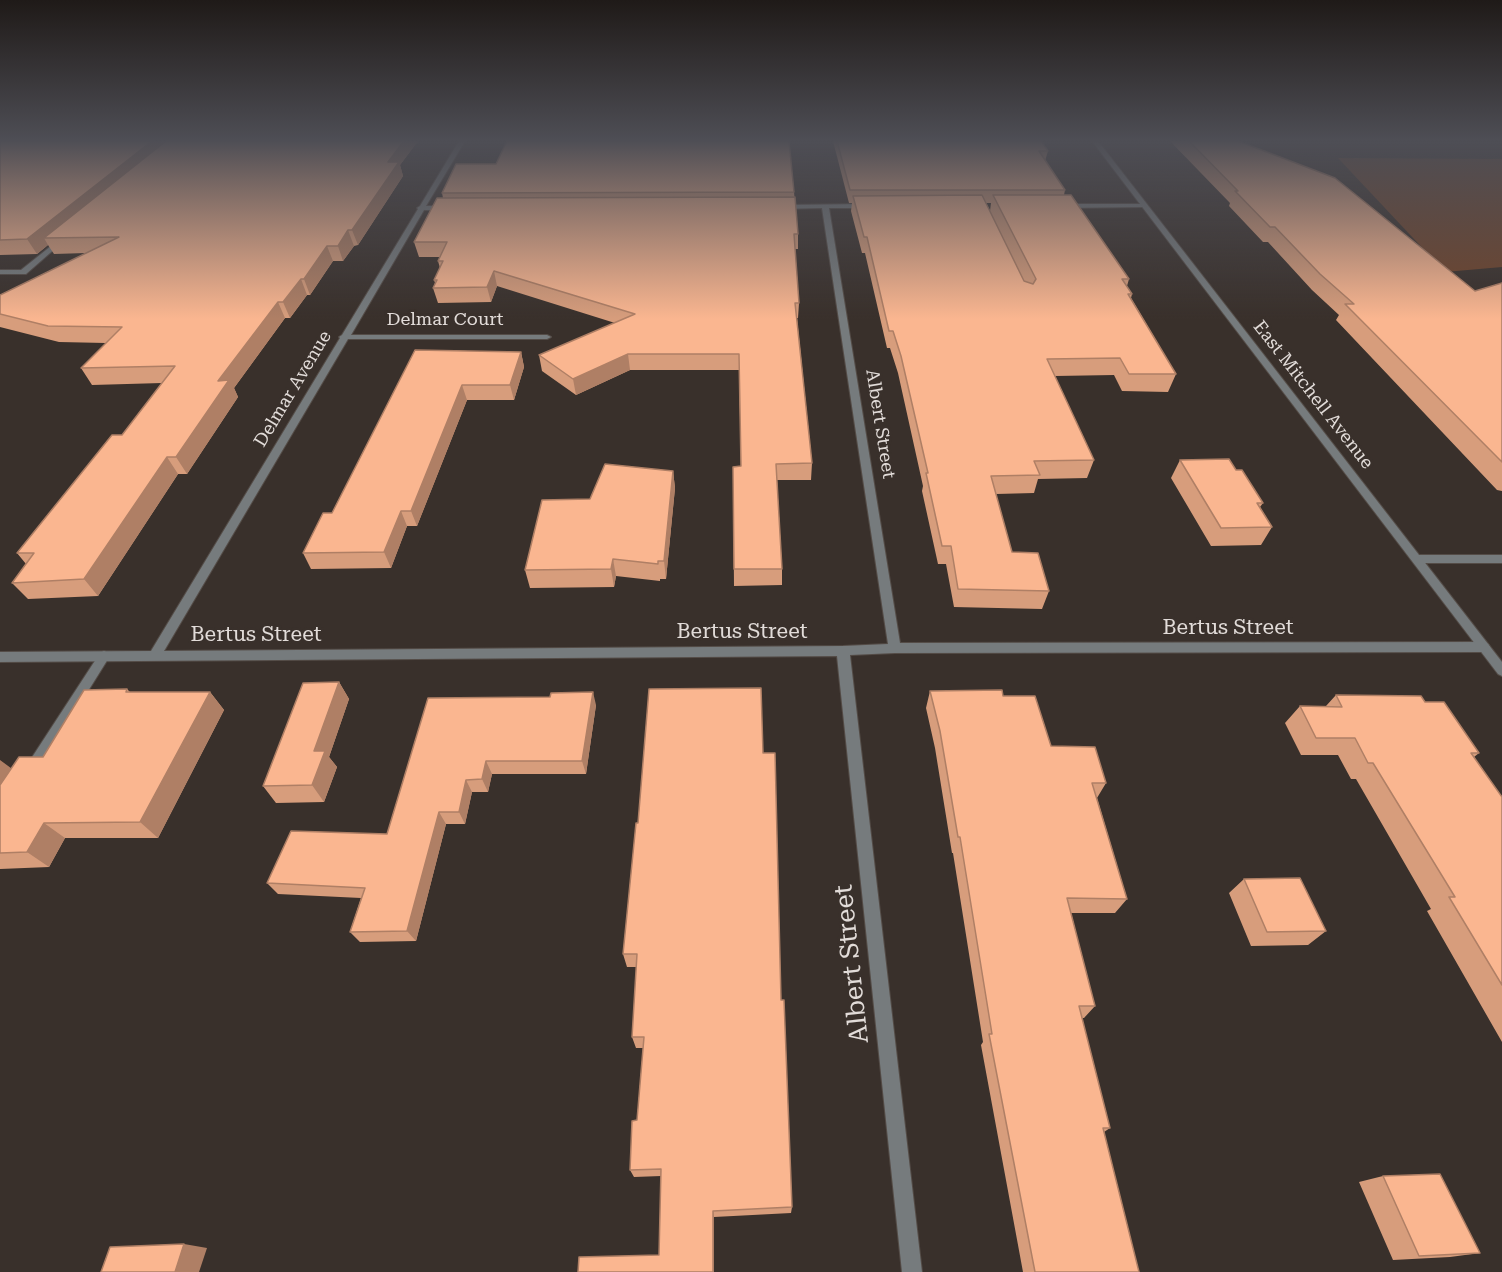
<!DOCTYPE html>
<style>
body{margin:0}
canvas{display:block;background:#39302b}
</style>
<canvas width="1502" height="1272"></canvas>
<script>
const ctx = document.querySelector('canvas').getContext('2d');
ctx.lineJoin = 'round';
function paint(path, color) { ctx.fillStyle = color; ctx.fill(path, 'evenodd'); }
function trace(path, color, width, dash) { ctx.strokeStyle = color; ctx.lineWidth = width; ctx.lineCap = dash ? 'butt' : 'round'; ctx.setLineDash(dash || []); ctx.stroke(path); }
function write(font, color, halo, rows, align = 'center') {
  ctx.font = font + ' "Roboto Serif",serif'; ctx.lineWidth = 6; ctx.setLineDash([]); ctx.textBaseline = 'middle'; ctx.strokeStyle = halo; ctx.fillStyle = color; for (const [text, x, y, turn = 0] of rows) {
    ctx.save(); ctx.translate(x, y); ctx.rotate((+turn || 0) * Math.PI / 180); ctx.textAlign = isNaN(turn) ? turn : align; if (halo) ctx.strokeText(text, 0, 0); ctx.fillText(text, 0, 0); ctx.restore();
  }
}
const green = new Path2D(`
 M 1338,158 L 1502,159 L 1502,267 L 1445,272 Z`);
const service = new Path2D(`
 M 104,651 L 108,653 L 110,656 L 108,659 L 37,773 L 32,775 L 27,773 L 25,769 L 27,765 L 100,653 Z`);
const minor = new Path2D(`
 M 459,141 L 465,141 L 426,206 L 448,206 L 451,208 L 448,210 L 424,210 L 351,335 L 547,335 L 551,337 L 547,339 L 348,339 L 164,651 L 843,646 L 888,644 L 822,208 L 781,209 L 778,207 L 781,205 L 868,204 L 871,206 L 868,208 L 829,208 L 900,643 L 1484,642 L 1488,644 L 1490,647 L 1488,650 L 1484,652 L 895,653 L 850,655 L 922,1272 L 902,1272 L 837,656 L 0,662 L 0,652 L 151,651 L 340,338 L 339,337 L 342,335 L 418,209 L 417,208 L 420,206 Z
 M 1145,204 L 1148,206 L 1147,207 L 1063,208 L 1060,206 L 1063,204 Z
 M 61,238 L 66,239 L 26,274 L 0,274 L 0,270 L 21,270 Z
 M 1417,555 L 1502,555 L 1502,563 L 1417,563 L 1411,559 Z`);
const tertiary = new Path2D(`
 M 1092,141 L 1098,141 L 1502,662 L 1502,676 L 1498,674 Z`);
const wall = new Path2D(`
 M 0,141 L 418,141 L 400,165 L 403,176 L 358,245 L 354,246 L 343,261 L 333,261 L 310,295 L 307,295 L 290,318 L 285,318 L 234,388 L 238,397 L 187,474 L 178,474 L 98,596 L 28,599 L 12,583 L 26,564 L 17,553 L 122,435 L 162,383 L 92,385 L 81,368 L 106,343 L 59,342 L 0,327 L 0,295 L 86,253 L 54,254 L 48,245 L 37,254 L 0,255 Z
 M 833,141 L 1041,141 L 1048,151 L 1045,161 L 1065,190 L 1064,195 L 1129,279 L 1127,286 L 1132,294 L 1131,298 L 1176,374 L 1168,392 L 1122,391 L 1114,375 L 1055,376 L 1094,460 L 1087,478 L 1038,479 L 1034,493 L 996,494 L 1012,552 L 1049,591 L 1042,609 L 954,607 L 946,564 L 938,564 L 922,491 L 923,486 L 898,373 L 890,348 L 887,348 L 865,253 L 862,253 L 851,211 L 852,203 L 849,203 ZM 986,203 L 991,203 L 990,211 Z
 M 1170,141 L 1238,141 L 1475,291 L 1502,283 L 1502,491 L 1497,490 L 1336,320 L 1339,315 L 1312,290 L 1268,242 L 1263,242 L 1229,206 L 1230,203 Z
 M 794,192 L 798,234 L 798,249 L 795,249 L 799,303 L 798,318 L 797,318 L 812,463 L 811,480 L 777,480 L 782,569 L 782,585 L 734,586 L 733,467 L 741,466 L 739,370 L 630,370 L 576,395 L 542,371 L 539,355 L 615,323 L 497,286 L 491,302 L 438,303 L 433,288 L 435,283 L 434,280 L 440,268 L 438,261 L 440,257 L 419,257 L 414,242 L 443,198 L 442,193 Z
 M 415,350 L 521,352 L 524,367 L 514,400 L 467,400 L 417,526 L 407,526 L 391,568 L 311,569 L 303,553 L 332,513 Z
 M 1180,460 L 1236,470 L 1263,503 L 1260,507 L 1272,527 L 1261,545 L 1211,546 L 1171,478 Z
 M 673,471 L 675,488 L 666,579 L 660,579 L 660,581 L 616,576 L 614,587 L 530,588 L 525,570 L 590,499 Z
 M 339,682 L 349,699 L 329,757 L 337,767 L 324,802 L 276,803 L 263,786 Z
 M 127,689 L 130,692 L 210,692 L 224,710 L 158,838 L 65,838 L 49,867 L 0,869 L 0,853 L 11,768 L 43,757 Z
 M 930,691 L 1003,696 L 1051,746 L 1106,783 L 1097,798 L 1127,899 L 1115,913 L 1071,913 L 1095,1006 L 1084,1018 L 1082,1018 L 1110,1128 L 1104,1132 L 1139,1272 L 1023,1272 L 981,1045 L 983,1042 L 953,853 L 952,853 L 935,748 L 926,708 Z
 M 1336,695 L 1425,702 L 1479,753 L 1474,757 L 1502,797 L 1502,1042 L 1427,911 L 1431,909 L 1356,779 L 1351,779 L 1338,755 L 1301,755 L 1285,723 L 1300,706 L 1326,706 Z
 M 428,698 L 596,705 L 586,774 L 492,774 L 488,792 L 472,792 L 465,824 L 446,824 L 416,941 L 360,942 L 350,932 L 361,898 L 278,894 L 267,883 L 387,834 Z
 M 763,753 L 781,1000 L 792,1207 L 791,1213 L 714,1217 L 659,1255 L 661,1176 L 634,1177 L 630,1170 L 637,1120 L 643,1048 L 636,1048 L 632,1037 L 637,967 L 627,967 L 623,954 L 638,823 Z
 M 1244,879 L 1326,931 L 1308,945 L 1251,946 L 1229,893 Z
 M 1383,1176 L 1480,1253 L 1450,1257 L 1393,1260 L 1359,1182 Z`);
const shadedWall = new Path2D(`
 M 152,141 L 175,141 L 44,238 L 48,245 L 37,254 L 27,239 Z
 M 404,141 L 418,141 L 400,165 L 403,176 L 358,245 L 352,230 L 388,162 Z
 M 348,230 L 354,246 L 343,261 L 338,246 Z
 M 327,246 L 333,261 L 310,295 L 304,279 Z
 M 494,271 L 497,286 L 491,302 L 487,287 Z
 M 301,279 L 307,295 L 290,318 L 283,302 Z
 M 278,302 L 285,318 L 234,388 L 238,397 L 187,474 L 176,457 L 218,381 Z
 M 521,352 L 524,367 L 514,400 L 510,385 Z
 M 628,354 L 630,370 L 576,395 L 573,379 Z
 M 462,385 L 467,400 L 417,526 L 411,511 Z
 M 167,457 L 178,474 L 98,596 L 84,579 Z
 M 673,471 L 675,488 L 666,579 L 664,561 Z
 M 401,511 L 407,526 L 391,568 L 384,552 Z
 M 613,559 L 616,576 L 614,587 L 611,569 Z
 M 339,682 L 349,699 L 329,757 L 337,767 L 324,802 L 312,785 L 314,751 Z
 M 210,692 L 224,710 L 158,838 L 140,822 Z
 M 593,692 L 596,705 L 586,774 L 582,761 Z
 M 0,760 L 19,774 L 0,803 Z
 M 486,761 L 492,774 L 488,792 L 482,779 Z
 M 466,780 L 472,792 L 465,824 L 459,812 Z
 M 439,812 L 446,824 L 416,941 L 407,931 Z
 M 44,823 L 65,838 L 49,867 L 27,852 Z
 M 713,1211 L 714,1217 L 714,1272 L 713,1272 Z
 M 184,1244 L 207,1248 L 199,1272 L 175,1272 Z`);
const building = new Path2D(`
 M 0,141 L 152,141 L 27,239 L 0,240 Z
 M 166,141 L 404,141 L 388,162 L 399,162 L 352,230 L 348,230 L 338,246 L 327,246 L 304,279 L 301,279 L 283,302 L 278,302 L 218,381 L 229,380 L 176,457 L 167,457 L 84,579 L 12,583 L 34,553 L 17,553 L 112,435 L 122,435 L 175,366 L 81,368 L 122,327 L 48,326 L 0,314 L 0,295 L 119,237 L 44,238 Z
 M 507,141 L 789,141 L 794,192 L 442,193 L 456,164 L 496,164 Z
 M 837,141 L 1041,141 L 1048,151 L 1039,151 L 1065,190 L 850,190 Z
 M 1189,141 L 1238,141 L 1335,178 L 1475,291 L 1502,283 L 1502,462 L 1345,304 L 1354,304 L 1320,274 L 1275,227 L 1270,227 L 1235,191 L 1238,191 Z
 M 982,195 L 1024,281 L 1033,284 L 1036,279 L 993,195 L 1071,195 L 1129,279 L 1122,279 L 1132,294 L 1128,294 L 1176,374 L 1129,374 L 1120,358 L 1047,359 L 1094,460 L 1034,461 L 1040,475 L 991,476 L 1012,552 L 1038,553 L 1049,591 L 958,589 L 951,546 L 942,546 L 926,473 L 928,473 L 901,356 L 893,331 L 889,331 L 867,237 L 864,237 L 853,196 Z
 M 795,197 L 798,234 L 794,234 L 799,303 L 795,303 L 812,463 L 776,464 L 782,569 L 734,569 L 733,467 L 741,466 L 739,354 L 628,354 L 573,379 L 539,355 L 635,314 L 494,271 L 487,287 L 433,288 L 437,280 L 434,280 L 443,261 L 438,261 L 447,242 L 414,242 L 437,198 Z
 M 415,350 L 521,352 L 510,385 L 462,385 L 411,511 L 401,511 L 384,552 L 303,553 L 323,513 L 332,513 Z
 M 1229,459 L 1236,470 L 1242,470 L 1263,503 L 1257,503 L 1272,527 L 1221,528 L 1180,460 Z
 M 605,464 L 673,471 L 664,561 L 658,561 L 658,564 L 613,559 L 611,569 L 525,570 L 542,500 L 590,499 Z
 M 339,682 L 314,751 L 325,751 L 312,785 L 263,786 L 303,683 Z
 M 761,688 L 763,753 L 775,753 L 781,1000 L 784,1000 L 792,1207 L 713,1211 L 713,1272 L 578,1272 L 579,1257 L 659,1255 L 661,1169 L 630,1170 L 632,1121 L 637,1120 L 644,1037 L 632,1037 L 637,954 L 623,954 L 636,823 L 638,823 L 649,689 Z
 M 127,689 L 126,692 L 210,692 L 140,822 L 44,823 L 27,852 L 0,853 L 0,785 L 19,757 L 43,757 L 84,690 Z
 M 1002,690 L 1003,696 L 1035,696 L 1051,746 L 1095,747 L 1106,783 L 1092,783 L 1127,899 L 1067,898 L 1095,1006 L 1079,1006 L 1110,1128 L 1103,1128 L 1139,1272 L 1035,1272 L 989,1034 L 992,1034 L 960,837 L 958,837 L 940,731 L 930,691 Z
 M 593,692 L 582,761 L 486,761 L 482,779 L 466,780 L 459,812 L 439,812 L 407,931 L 350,932 L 365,888 L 267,883 L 291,831 L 387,834 L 428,698 L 550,697 L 551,693 Z
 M 1336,695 L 1421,696 L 1425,702 L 1444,702 L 1479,753 L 1471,753 L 1502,797 L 1502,985 L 1449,897 L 1455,897 L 1373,763 L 1368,763 L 1355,738 L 1316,738 L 1300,706 L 1342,707 Z
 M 1300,878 L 1326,931 L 1267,932 L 1244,879 Z
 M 1440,1174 L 1480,1253 L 1419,1256 L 1383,1176 Z
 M 184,1244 L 175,1272 L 101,1272 L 110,1247 Z`);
const farStreetnames = [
 ["Delmar Court",445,320],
 ["Delmar Avenue",293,389,-59],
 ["East Mitchell Avenue",1313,395,52],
 ["Albert Street",880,424,81]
];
const streetNames = [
 ["Bertus Street",1228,628],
 ["Bertus Street",742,632],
 ["Bertus Street",256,635]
];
const nearStreetnames = [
 ["Albert Street",852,964,-96]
];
paint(green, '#70442b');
trace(service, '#544c47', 2);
trace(minor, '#544c47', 2);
trace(tertiary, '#544c47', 2);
paint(service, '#767b7d');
paint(minor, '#767b7d');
paint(tertiary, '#767b7d');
paint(wall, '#d79d7c');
paint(shadedWall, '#af7f65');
paint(building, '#fab690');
trace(building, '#af7f65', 1.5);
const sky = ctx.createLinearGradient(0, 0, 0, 319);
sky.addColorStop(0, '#1f1a18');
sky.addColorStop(0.44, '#4e4e55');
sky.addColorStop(1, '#4e4e5500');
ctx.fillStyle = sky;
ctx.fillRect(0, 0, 1502, 319);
write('18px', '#e2dcd9', '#39302b', farStreetnames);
write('21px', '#e2dcd9', '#39302b', streetNames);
write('26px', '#e2dcd9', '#39302b', nearStreetnames);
</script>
